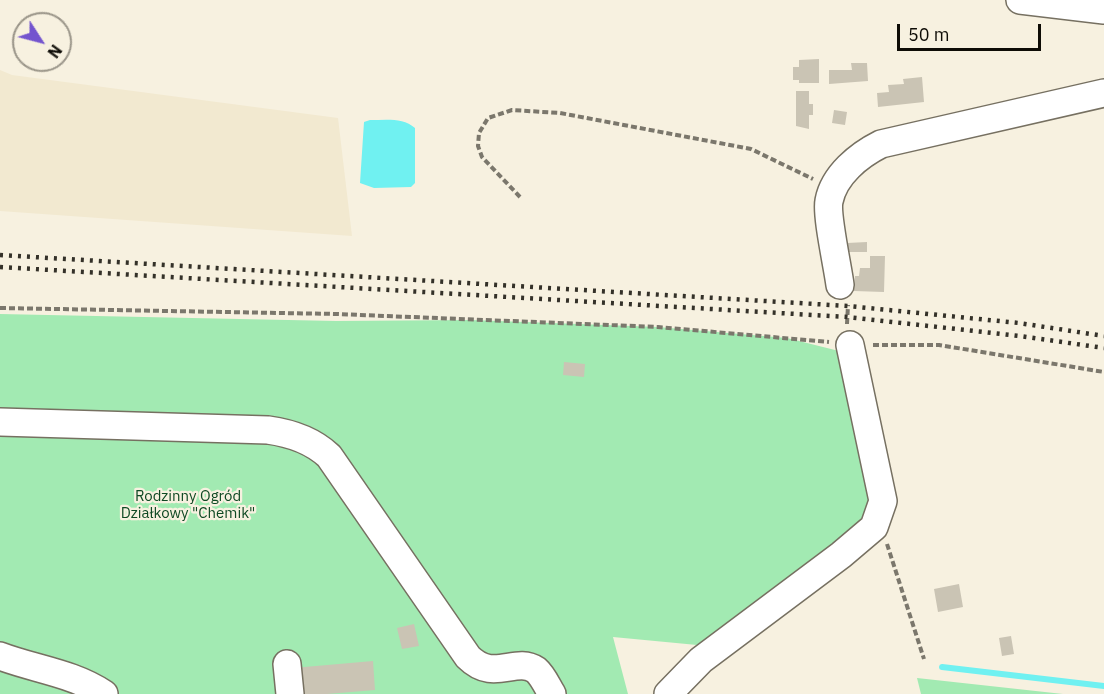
<!DOCTYPE html>
<meta charset="utf-8">
<style>
body{margin:0}
#map{position:relative;width:1104px;height:694px;overflow:hidden;background:#f7f1e0;font-family:"IBM Plex Sans",sans-serif}
canvas{display:block}
.north{position:absolute;left:12px;top:12px;width:60px;height:60px;box-sizing:border-box;background:#f7f1e0;border:2px solid #9a9589;border-radius:50%;rotate:126deg;font-size:16px;font-weight:700;line-height:24px;text-align:center;color:#0e0c06}
.north::after{content:'';display:block;margin:auto;width:21px;height:27px;background:#7354ce;clip-path:polygon(50% 0,100% 100%,50% 72%,0 100%)}
.scale{position:absolute;left:897px;top:24px;width:144px;height:27px;box-sizing:border-box;border:3px solid #0e0c06;border-top:0;padding-left:8px;font-size:18px;line-height:21px;white-space:nowrap;color:#0e0c06;-webkit-text-stroke:4px #f7f1e0;paint-order:stroke}
</style>
<div id="map">
<canvas width="1104" height="694"></canvas>
<div class="north">N</div>
<div class="scale">50 m</div>
</div>
<script>
const ctx = document.querySelector('canvas').getContext('2d');
ctx.lineJoin = 'round';
function paint(path, color) { ctx.fillStyle = color; ctx.fill(path, 'evenodd'); }
function trace(path, color, width, dash) { ctx.strokeStyle = color; ctx.lineWidth = width; ctx.lineCap = dash ? 'butt' : 'round'; ctx.setLineDash(dash || []); ctx.stroke(path); }
function write(font, color, halo, rows, align = 'center') {
  ctx.font = font + ' "IBM Plex Sans",sans-serif'; ctx.lineWidth = 4.5; ctx.setLineDash([]); ctx.textBaseline = 'middle'; ctx.strokeStyle = halo; ctx.fillStyle = color; for (const [text, x, y, turn = 0] of rows) {
    ctx.save(); ctx.translate(x, y); ctx.rotate((+turn || 0) * Math.PI / 180); ctx.textAlign = isNaN(turn) ? turn : align; if (halo) ctx.strokeText(text, 0, 0); ctx.fillText(text, 0, 0); ctx.restore();
  }
}
const built = new Path2D(`
 M 0,70 L 12,75 L 338,118 L 352,236 L 0,211 Z`);
const green = new Path2D(`
 M 0,314 L 336,321 L 471,320 L 658,327 L 787,338 L 839,351 L 872,502 L 860,527 L 697,645 L 613,637 L 628,694 L 0,694 Z
 M 917,678 L 1063,694 L 921,694 Z`);
const water = new Path2D(`
 M 370,120 C 385,120 403,117 415,128 L 415,183 L 411,187 L 374,188 L 360,183 L 364,122 Z`);
const stream = new Path2D(`
 M 942,667 L 1104,686`);
const building = new Path2D(`
 M 819,59 L 819,83 L 799,83 L 799,80 L 793,80 L 793,67 L 799,67 L 799,60 Z
 M 851,63 L 867,63 L 868,81 L 829,84 L 829,70 L 852,70 Z
 M 922,77 L 924,102 L 878,107 L 877,93 L 889,92 L 888,85 L 904,84 L 903,79 Z
 M 796,91 L 809,91 L 809,104 L 813,104 L 813,115 L 809,115 L 809,129 L 796,126 Z
 M 834,110 L 847,112 L 845,125 L 832,123 Z
 M 867,242 L 867,252 L 847,252 L 847,243 Z
 M 870,256 L 885,256 L 884,292 L 854,291 L 855,276 L 859,276 L 860,268 L 870,268 Z
 M 564,362 L 585,364 L 584,377 L 563,375 Z
 M 959,584 L 963,607 L 938,612 L 934,589 Z
 M 414,624 L 419,646 L 402,649 L 397,628 Z
 M 1011,636 L 1014,654 L 1002,656 L 999,638 Z
 M 373,661 L 375,690 L 327,694 L 295,694 L 293,668 Z`);
const path = new Path2D(`
 M 520,197 L 482,157 L 478,146 L 479,133 L 488,118 L 512,110 L 560,113 L 751,149 L 813,179
 M 0,308 L 337,314 L 658,327 L 829,342
 M 847,324 L 848,305
 M 873,345 L 939,345 L 1104,372
 M 887,544 L 924,659`);
const minor = new Path2D(`
 M 1020,0 L 1104,10
 M 840,285 C 838,268 826,215 829,201 C 834,175 859,155 881,144 L 1104,93
 M 0,422 L 268,430 C 290,433 313,441 329,456 L 468,657 C 494,683 515,656 536,670 C 543,676 547,686 552,694
 M 0,656 C 34,669 73,673 104,694
 M 287,664 L 290,694
 M 668,694 L 701,660 L 841,555 L 874,527 L 883,501 L 850,345`);
const rail = new Path2D(`
 M 0,255 L 848,306 L 1019,323 L 1104,336
 M 0,267 L 847,317 L 1020,336 L 1104,348`);
const parkNames = [
 ["Rodzinny Ogród",188,497],
 ["Działkowy \"Chemik\"",188,514]
];
paint(built, '#f2e9d0');
paint(green, '#a2eab2');
paint(water, '#70f1f1');
trace(stream, '#70f1f1', 6);
paint(building, '#cac4b4');
trace(minor, '#767061', 30);
trace(path, '#7b776c', 4, [6, 3]);
trace(minor, '#fff', 27);
trace(rail, '#343129', 4.5, [3, 6]);
write('15px', '#0e4923', '#f7f1e0', parkNames);
</script>
